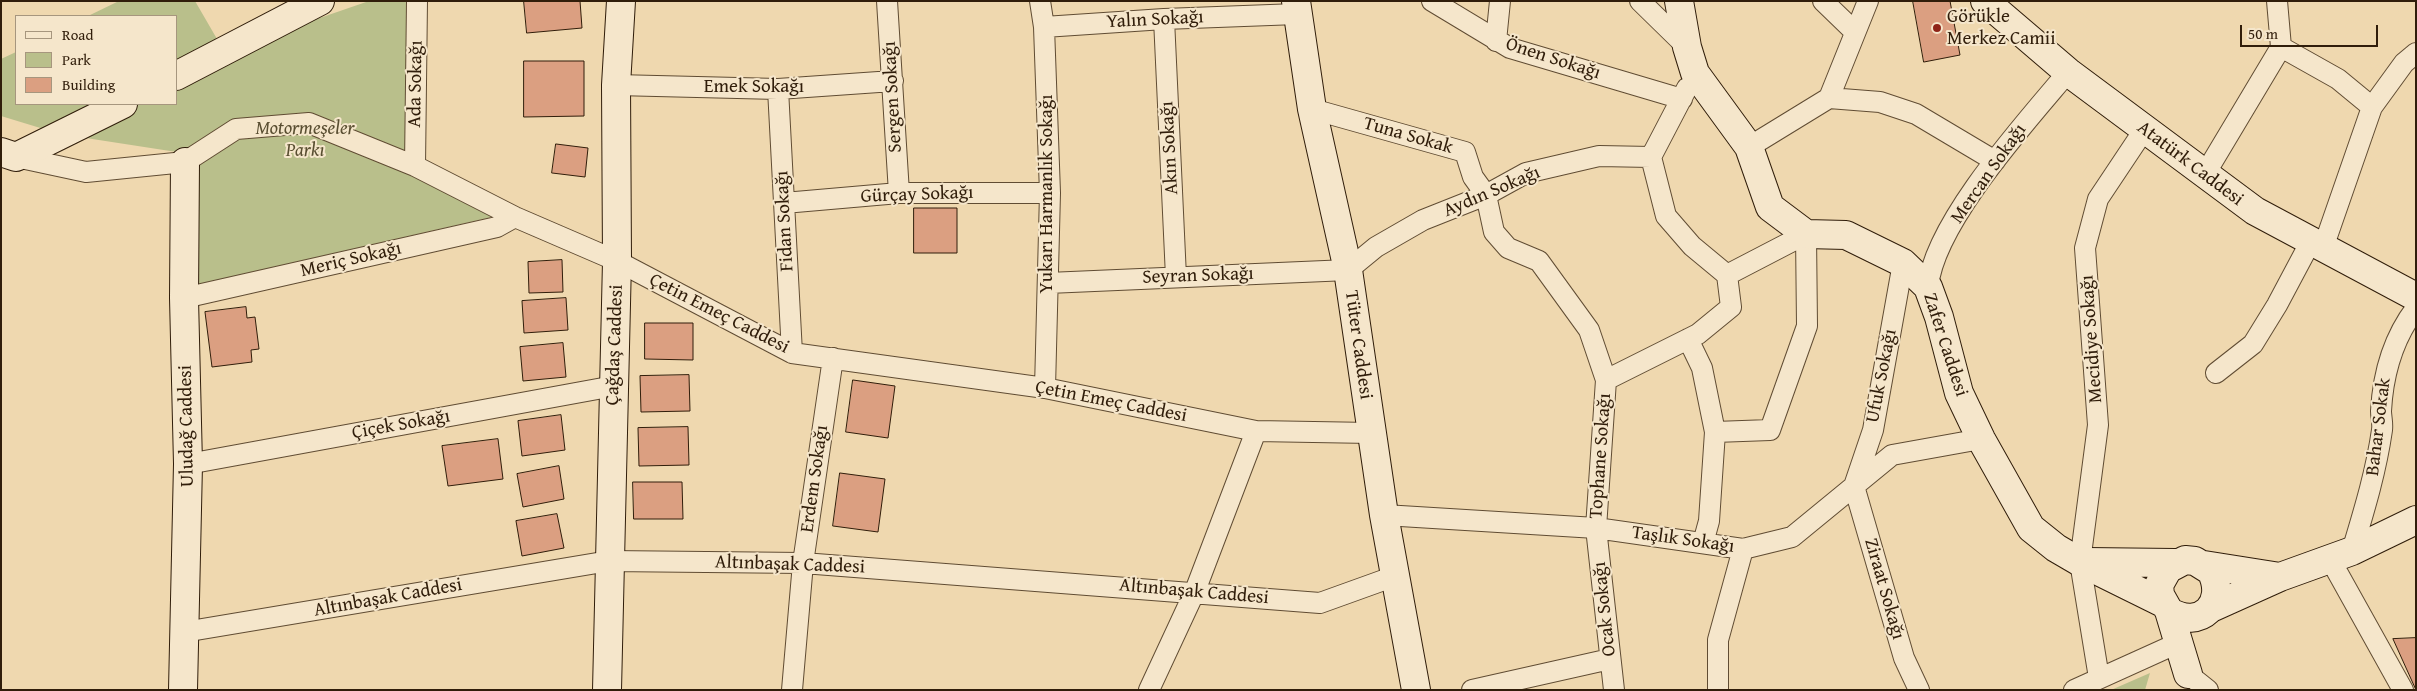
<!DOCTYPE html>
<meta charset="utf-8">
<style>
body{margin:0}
#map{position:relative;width:2417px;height:691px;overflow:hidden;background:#efd8af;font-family:"Gentium Book Plus",serif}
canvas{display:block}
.frame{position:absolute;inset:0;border:2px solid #301d0a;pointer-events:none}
.legend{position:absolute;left:15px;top:15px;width:162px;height:90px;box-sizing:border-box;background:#f5e6cb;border:1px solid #a6967e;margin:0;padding:6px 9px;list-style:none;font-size:15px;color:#301d0a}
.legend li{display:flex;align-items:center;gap:10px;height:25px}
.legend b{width:25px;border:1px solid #a6967e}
.scale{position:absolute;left:2240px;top:25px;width:138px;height:22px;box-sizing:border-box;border:2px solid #301d0a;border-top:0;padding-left:6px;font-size:15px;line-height:18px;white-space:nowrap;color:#301d0a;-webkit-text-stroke:4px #f5e6cb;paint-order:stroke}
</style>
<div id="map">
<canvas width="2417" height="691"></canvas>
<div class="frame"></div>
<ul class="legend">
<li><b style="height:6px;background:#f5e6cb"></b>Road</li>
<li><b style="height:14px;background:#b9bf8b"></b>Park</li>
<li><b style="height:14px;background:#db9f81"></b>Building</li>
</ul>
<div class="scale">50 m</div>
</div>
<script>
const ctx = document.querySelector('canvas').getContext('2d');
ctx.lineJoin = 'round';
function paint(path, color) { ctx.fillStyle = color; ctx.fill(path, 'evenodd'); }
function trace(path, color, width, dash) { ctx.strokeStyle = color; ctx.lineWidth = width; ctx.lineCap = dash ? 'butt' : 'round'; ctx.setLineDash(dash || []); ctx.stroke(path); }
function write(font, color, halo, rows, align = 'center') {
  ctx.font = font + ' "Gentium Book Plus",serif'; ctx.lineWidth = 4; ctx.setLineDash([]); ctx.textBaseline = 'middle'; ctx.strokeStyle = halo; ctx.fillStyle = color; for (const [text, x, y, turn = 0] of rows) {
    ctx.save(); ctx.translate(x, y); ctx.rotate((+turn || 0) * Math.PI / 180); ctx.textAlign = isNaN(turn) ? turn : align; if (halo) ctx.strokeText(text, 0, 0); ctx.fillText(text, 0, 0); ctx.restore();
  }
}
const green = new Path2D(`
 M 119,1 L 195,1 L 224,51 L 369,1 L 407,1 L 415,166 L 501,215 L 195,285 L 196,155 L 60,134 L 1,116 L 1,59 L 16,52 L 16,104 L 176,104 L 176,16 L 88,16 Z
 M 2150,673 L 2145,690 L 2111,690 Z`);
const building = new Path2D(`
 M 524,1 L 580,1 L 582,28 L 527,33 Z
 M 1913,1 L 1950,1 L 1960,55 L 1924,62 Z
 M 524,61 L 584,61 L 584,116 L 524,117 Z
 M 556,144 L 588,148 L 585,177 L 552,173 Z
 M 914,208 L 957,208 L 957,253 L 914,253 Z
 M 562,260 L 563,292 L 529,293 L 528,262 Z
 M 566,298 L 568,330 L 524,333 L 522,301 Z
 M 246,307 L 247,318 L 255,317 L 259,349 L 251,350 L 252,362 L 212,367 L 205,312 Z
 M 645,323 L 693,323 L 693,360 L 645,359 Z
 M 563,343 L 566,377 L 523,381 L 520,347 Z
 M 689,375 L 690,411 L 641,412 L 640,376 Z
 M 853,380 L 895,386 L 888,438 L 846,432 Z
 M 561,415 L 565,450 L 522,456 L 518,421 Z
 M 688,427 L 689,465 L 639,466 L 638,428 Z
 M 498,439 L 503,479 L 448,486 L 442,446 Z
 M 559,466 L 564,499 L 523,507 L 517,474 Z
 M 840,473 L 885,479 L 878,532 L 833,526 Z
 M 633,482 L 682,482 L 683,519 L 634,519 Z
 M 557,514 L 564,548 L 522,556 L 516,521 Z
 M 2416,638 L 2416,690 L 2393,639 Z`);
const street = new Path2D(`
 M 887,1 L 899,193
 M 1040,1 L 1044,27 L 1050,193 L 1045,388
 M 1432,1 L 1510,48 L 1682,99
 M 1640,1 L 1687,47
 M 1823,1 L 1855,32
 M 2277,1 L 2281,47 L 2338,79 L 2372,107
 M 1164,19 L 1176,277
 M 1044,27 L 1164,19 L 1297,14
 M 1496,41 L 1500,1
 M 616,85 L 778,89 L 893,81
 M 1687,88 L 1651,157 L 1666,216 L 1692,246 L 1727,275
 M 778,89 L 792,353
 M 1829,98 L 1880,102 L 1916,114 L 1995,161
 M 1312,109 L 1465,152 L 1473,177 L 1486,195 L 1494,232 L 1508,248 L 1539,261 L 1589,330 L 1606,380
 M 1749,147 L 1829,98 L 1868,1
 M 16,157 L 86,172 L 185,162 L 236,129 L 309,123 L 415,166 L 515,217 L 617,261 L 792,353 L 1045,388 L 1256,431 L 1371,433
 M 415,166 L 417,1
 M 2205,174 L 2281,47
 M 784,203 L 899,193 L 1050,193
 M 2323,248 L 2372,107 L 2404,63 L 2416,53
 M 1903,263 L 1873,430 L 1854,486 L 1904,658 L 1919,690
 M 1048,283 L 1348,270 L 1376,247 L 1423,220 L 1486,195 L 1526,173 L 1599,156 L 1651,157
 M 1928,287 C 1934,223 2026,122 2068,72
 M 184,298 L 497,227 L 515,217
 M 1688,339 L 1702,368 L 1715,432 L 1709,521 L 1703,543
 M 2216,373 L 2253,344 L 2277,305 L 2311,241
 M 188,464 L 614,386
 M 1384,515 L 1596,528 L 1743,549 L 1792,537 L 1892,455 L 1981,439
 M 2352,551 C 2364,511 2376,472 2382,430 C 2383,423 2381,417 2381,411 C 2383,373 2394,337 2416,308
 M 2330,559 L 2403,690
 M 184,632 L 609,561 L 803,563 L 1320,603 L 1395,576
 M 2188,674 L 2208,690
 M 2099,678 L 2080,562 L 2098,425 L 2085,248 L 2098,199 L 2144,130
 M 792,690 L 803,563 L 833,358
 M 1149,690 L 1195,591 L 1256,431
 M 1472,690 L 1610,659
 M 1614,690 L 1596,528 L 1606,380 L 1698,334 L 1731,307 L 1727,275 L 1806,234 L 1807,326 L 1770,430 L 1715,432
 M 1718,690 L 1718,640 L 1743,549
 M 2074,690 L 2178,643`);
const secondary = new Path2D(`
 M 1296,1 L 1312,109 L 1348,270 L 1384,515 L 1416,690
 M 1679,1 L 1687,47 L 1695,73 L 1749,147 L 1770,207 L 1806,234 L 1846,235 L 1903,263 L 1928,287 L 1939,317 L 1959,393 L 1981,439 L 2031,528 L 2056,548 L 2080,562 L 2163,603
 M 1985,1 L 2068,72 L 2255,211 L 2416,297
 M 176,76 L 320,1
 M 1,152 L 16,157 L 123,104
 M 2086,562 L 2175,563
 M 2204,565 L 2280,577
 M 2211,608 L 2280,577 L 2352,551 L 2416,520
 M 2169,611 C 2200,631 2228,603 2211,571 L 2195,561 L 2185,560 L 2168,569 L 2159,585 L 2160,595 L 2169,611 L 2188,674
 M 183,690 L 188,464 L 184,298 L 185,162
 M 607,690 L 617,261 L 616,85 L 621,1`);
const markers = [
 [1937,28,5,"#8f2418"]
];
const poiNames = [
 ["Görükle",1947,17],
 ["Merkez Camii",1947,39]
];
const streetNames = [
 ["Yalın Sokağı",1155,20,-3],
 ["Önen Sokağı",1553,59,18],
 ["Ada Sokağı",416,84,-89],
 ["Emek Sokağı",754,87],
 ["Sergen Sokağı",893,97,-93],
 ["Tuna Sokak",1408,136,16],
 ["Akın Sokağı",1170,148,-93],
 ["Atatürk Caddesi",2190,164,37],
 ["Mercan Sokağı",1989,174,-55],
 ["Aydın Sokağı",1492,192,-23],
 ["Yukarı Harmanlık Sokağı",1047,194,-90],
 ["Gürçay Sokağı",917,195,-2],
 ["Fidan Sokağı",785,221,-93],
 ["Meriç Sokağı",351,260,-13],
 ["Seyran Sokağı",1198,276,-2],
 ["Çetin Emeç Caddesi",719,314,27],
 ["Mecidiye Sokağı",2092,339,-94],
 ["Çağdaş Caddesi",615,345,-88],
 ["Tüter Caddesi",1358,345,82],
 ["Zafer Caddesi",1945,345,72],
 ["Ufuk Sokağı",1882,376,-79],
 ["Çetin Emeç Caddesi",1111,402,11],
 ["Çiçek Sokağı",401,425,-10],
 ["Uludağ Caddesi",187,426,-91],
 ["Bahar Sokak",2379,427,-83],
 ["Tophane Sokağı",1601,456,-86],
 ["Erdem Sokağı",815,479,-82],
 ["Taşlık Sokağı",1683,540,8],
 ["Altınbaşak Caddesi",790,565,2],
 ["Ziraat Sokağı",1884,589,74],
 ["Altınbaşak Caddesi",1194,592,5],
 ["Altınbaşak Caddesi",388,598,-10],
 ["Ocak Sokağı",1605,609,-96]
];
const parkNames = [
 ["Motormeşeler",305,129],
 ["Parkı",305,151]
];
paint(green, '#b9bf8b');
paint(building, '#db9f81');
trace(building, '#301d0a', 1);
trace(street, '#604c33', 22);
trace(secondary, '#301d0a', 30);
trace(street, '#f5e6cb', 20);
trace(secondary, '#f5e6cb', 28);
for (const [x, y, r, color] of markers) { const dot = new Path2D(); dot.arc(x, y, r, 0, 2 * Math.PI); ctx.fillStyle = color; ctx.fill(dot); trace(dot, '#f5e6cb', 2); }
write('19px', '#301d0a', '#f5e6cb', poiNames, 'left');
write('19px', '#301d0a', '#f5e6cb', streetNames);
write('italic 19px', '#594e31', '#f5e6cb', parkNames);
</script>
